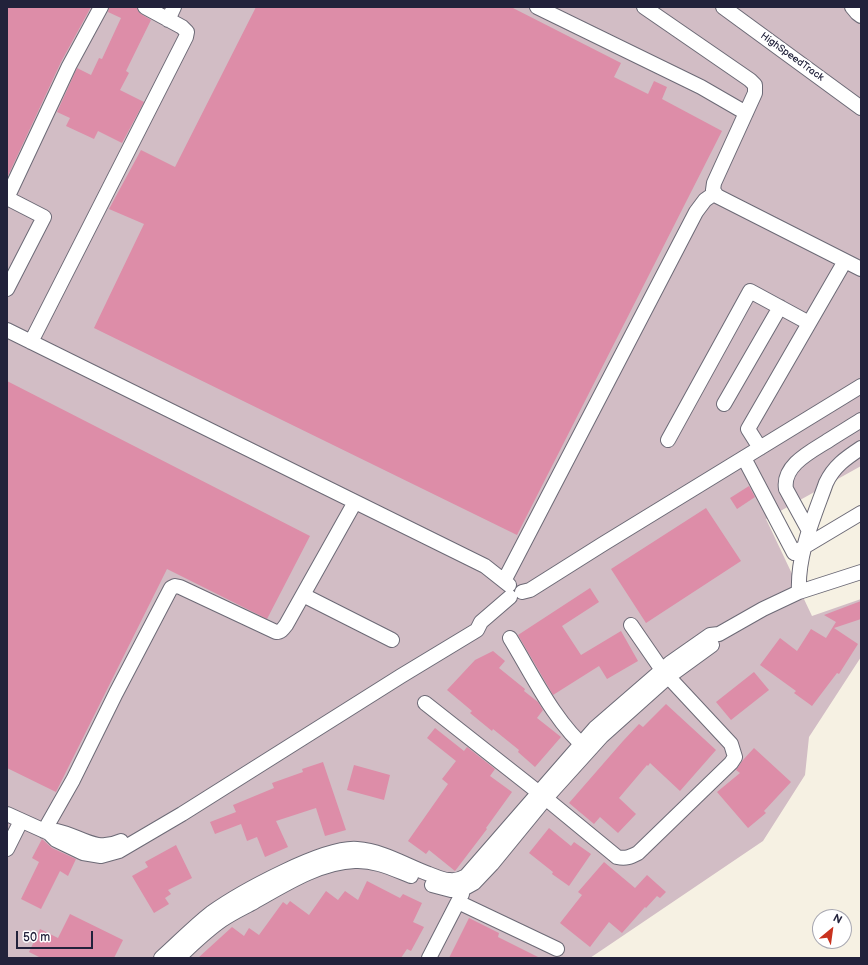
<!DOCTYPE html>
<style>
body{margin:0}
#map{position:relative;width:868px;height:965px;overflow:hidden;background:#f6f1e3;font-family:"Balsamiq Sans",sans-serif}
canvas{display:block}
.frame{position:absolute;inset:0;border:8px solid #22223b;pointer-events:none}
.north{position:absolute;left:812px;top:909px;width:40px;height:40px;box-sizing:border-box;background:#fff;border:1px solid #a7a7b1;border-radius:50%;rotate:29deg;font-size:11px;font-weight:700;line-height:16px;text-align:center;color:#22223b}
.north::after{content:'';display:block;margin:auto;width:14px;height:18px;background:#c8321e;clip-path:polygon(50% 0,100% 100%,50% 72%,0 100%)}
.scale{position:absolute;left:16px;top:931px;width:77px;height:18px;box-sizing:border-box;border:2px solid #22223b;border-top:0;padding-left:5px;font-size:12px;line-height:14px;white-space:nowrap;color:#22223b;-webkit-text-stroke:3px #fff;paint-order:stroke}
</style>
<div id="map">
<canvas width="868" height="965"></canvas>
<div class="frame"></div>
<div class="north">N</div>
<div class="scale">50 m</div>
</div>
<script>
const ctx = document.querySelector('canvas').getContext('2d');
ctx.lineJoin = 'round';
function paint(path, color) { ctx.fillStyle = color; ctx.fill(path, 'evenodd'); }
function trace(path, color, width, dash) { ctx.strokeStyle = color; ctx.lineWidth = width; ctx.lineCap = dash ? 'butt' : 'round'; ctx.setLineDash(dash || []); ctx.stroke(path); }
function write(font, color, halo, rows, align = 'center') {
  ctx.font = font + ' "Balsamiq Sans",sans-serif'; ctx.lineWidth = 4; ctx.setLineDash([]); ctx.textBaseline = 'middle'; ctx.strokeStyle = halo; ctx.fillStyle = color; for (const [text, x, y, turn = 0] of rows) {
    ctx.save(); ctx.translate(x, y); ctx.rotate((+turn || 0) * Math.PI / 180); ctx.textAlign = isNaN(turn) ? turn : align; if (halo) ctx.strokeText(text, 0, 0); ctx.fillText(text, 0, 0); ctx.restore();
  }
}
const industrial = new Path2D(`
 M 7,7 L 861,7 L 861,466 L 766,519 L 812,616 L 861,599 L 861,657 L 809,737 L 805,775 L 763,841 L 590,958 L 7,958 Z`);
const building = new Path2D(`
 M 7,7 L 91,7 L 61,62 L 7,178 Z
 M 109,7 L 137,7 L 138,11 L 141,14 L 151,20 L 126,71 L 129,73 L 120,90 L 144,102 L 122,143 L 98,131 L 94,139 L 66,126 L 70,118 L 57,112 L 77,68 L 91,75 L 99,58 L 102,59 L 121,18 L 108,12 Z
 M 256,7 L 511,7 L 621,63 L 614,77 L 648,94 L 654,81 L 667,87 L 662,99 L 722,131 L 517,535 L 94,328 L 144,224 L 109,209 L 141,150 L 175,167 Z
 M 7,381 L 310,536 L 267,619 L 167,569 L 56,792 L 7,768 Z
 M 749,486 L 755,497 L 737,509 L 730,498 Z
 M 706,508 L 741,561 L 646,623 L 611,569 Z
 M 590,588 L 599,602 L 562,626 L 581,655 L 621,631 L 638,661 L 607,679 L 599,666 L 553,695 L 518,635 Z
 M 861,601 L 861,619 L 834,628 L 858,644 L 839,674 L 837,673 L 812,706 L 794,693 L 796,691 L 760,665 L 780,638 L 797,651 L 811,629 L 826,638 L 836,622 L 824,615 Z
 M 493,651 L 505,661 L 499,668 L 525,689 L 524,691 L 538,702 L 543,710 L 537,718 L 561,737 L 535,767 L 518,752 L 519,750 L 493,729 L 492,731 L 470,713 L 472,711 L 447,690 L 475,660 Z
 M 754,672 L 769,690 L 731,720 L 716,702 Z
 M 666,704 L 716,750 L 680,791 L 650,763 L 648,766 L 647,765 L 619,798 L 636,814 L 618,833 L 600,817 L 594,824 L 569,803 L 623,741 L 639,724 L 643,727 Z
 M 435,728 L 464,751 L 467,747 L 495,769 L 490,776 L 512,792 L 486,828 L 487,829 L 455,871 L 429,850 L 426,854 L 408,841 L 448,784 L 442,779 L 456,761 L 427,738 Z
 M 754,748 L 791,782 L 764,811 L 766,813 L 748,828 L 717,792 L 740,773 L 736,770 L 743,760 Z
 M 323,762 L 346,830 L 325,836 L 316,808 L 276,821 L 288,847 L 265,857 L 257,837 L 247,841 L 241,824 L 215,834 L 210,822 L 236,812 L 233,805 L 274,788 L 272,783 L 303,772 L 302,769 Z
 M 354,765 L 390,775 L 384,800 L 347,790 Z
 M 549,828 L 571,846 L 574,842 L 591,854 L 569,886 L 552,874 L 553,872 L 529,853 Z
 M 42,839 L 52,848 L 76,859 L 68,876 L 60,871 L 41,909 L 21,899 L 39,862 L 32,858 Z
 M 176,845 L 192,878 L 168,890 L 171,894 L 165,898 L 169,904 L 154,913 L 132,876 L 148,867 L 145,862 Z
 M 604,862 L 635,888 L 647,875 L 666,892 L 660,898 L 657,896 L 646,908 L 645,907 L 622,933 L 609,922 L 590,947 L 560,923 L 582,895 L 578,892 Z
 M 367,881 L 400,898 L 403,894 L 422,903 L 413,922 L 424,927 L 411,951 L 407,949 L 401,958 L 198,958 L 232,927 L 244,936 L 249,928 L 259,935 L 283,902 L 287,905 L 290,901 L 309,915 L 326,891 L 338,900 L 345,891 L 358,900 Z
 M 70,914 L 123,940 L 114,958 L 41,958 L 29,952 L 40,929 L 58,938 Z
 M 469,918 L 499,933 L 498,937 L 540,958 L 449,958 Z`);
const minor = new Path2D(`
 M 537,7 L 701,87 L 746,113
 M 644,7 L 750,80 L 755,85 L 755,93 L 714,183 L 713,190 L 717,196 L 861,269
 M 723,7 L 861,108
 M 852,7 L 857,13 L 861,16
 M 168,20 L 174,7
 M 7,198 L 69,66 L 101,7
 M 7,289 L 44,217 L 7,198
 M 7,330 L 485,566 L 509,585
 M 31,342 L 186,37 L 187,32 L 182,27 L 145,7
 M 724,404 L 780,307
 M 668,440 L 750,291 L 809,323
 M 760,448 L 748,429 L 845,261
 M 744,458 L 794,553 L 861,513
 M 809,531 L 786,489 C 782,465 812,451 829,440 C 840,433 850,427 861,420
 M 504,581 L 696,212 L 705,200 L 715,193
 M 522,592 L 530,590 L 603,544 L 861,386
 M 799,592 C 797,554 814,517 826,483 C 834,466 846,458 861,448
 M 303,595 L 392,640
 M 510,638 C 532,674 555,723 588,750
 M 425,703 L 538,792 L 617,857 C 626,859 630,857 638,853 L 731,763 L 735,757 L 731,744 L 662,670 L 631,625
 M 7,814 L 49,833 L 56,840 L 83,853 L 101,856 L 119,851 L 182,814 L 401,676 L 477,630 L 481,622 L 510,597
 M 44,831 L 73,780 L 116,693 L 171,588 L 175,586 L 180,587 L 276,632 C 281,632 283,629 286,625 L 355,502
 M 57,831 C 81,836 95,853 121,841
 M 7,849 L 21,821
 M 432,885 L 451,890 L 465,888 L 474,883 L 492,864 L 546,798 L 602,736 L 668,677 L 712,645
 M 458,902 L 557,949
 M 161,958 C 178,943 193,927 211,913 C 239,893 324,846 357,849 C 383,851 405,865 429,874 C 435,876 442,880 449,880 C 456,881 461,879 466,876 L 595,728 L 670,663 L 710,635 L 719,634 L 763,609 L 799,592 L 861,572
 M 178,958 C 192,945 206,931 222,920 C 232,913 243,908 254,902 C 284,885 320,862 355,861 C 375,860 393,869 411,876
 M 429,958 L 462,894`);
const streetNames = [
 ["HighSpeedTrack",792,57,36]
];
paint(industrial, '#d2bdc5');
paint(building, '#dd8da8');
trace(minor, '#6c6a76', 16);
trace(minor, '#fff', 14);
write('10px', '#22223b', '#fff', streetNames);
</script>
